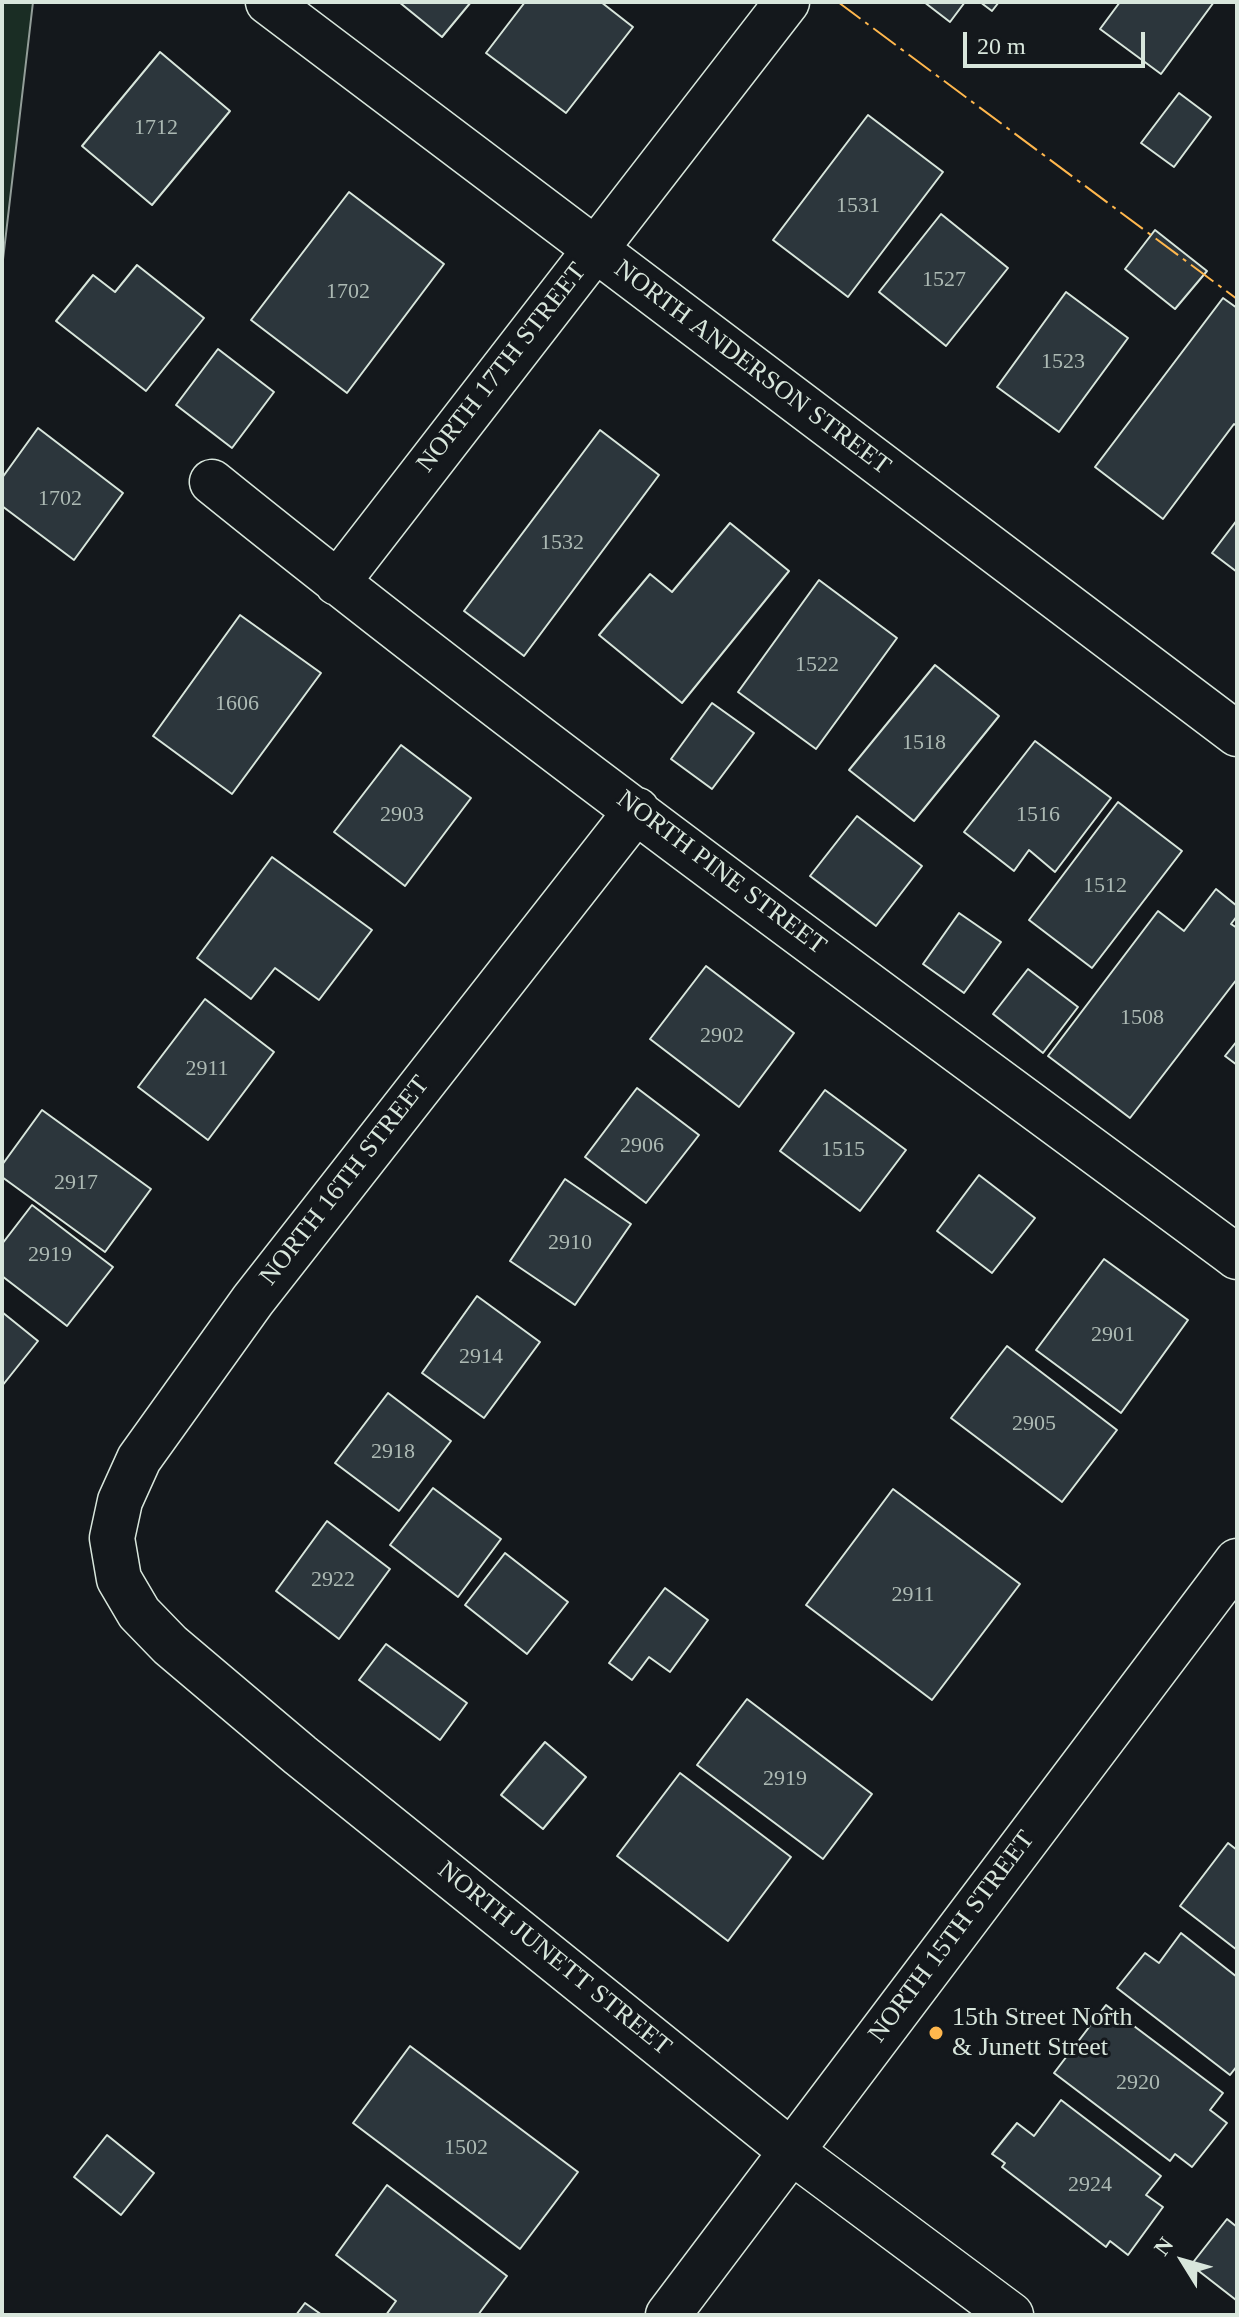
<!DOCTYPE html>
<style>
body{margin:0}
#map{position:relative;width:1239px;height:2317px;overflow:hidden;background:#14181c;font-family:"Times New Roman",serif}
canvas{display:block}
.frame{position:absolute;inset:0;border:4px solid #d8e6dc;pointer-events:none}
.north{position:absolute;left:1143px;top:2221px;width:80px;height:80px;-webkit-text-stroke:6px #14181c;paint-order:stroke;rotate:307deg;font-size:22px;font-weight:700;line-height:32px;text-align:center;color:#d8e6dc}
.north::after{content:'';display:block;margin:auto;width:28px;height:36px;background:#d8e6dc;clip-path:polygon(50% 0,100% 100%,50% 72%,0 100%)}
.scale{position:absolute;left:963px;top:32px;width:182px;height:36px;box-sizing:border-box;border:4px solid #d8e6dc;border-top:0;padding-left:10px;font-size:24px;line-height:28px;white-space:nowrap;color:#d8e6dc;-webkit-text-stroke:6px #14181c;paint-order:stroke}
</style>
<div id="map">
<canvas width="1239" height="2317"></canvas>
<div class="frame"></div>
<div class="north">N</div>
<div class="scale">20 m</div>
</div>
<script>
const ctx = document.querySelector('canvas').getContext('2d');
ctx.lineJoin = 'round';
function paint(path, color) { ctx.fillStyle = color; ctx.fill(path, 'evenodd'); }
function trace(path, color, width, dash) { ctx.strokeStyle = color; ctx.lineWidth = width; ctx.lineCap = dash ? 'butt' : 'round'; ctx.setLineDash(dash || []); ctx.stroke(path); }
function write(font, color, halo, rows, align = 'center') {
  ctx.font = font + ' "Times New Roman",serif'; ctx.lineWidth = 6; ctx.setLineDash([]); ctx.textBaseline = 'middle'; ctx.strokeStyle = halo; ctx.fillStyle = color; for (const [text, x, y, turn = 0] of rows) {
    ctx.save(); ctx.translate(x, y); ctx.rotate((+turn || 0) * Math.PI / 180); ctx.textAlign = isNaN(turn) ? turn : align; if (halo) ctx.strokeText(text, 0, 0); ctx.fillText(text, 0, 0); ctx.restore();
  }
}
const green = new Path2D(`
 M 2,2 L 33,2 L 2,268 Z`);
const building = new Path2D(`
 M 399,2 L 471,2 L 442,37 Z
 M 525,2 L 601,2 L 633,27 L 566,113 L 486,53 Z
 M 924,2 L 965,2 L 950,22 Z
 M 980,2 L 999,2 L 992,11 Z
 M 1120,2 L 1214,2 L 1161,74 L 1100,29 Z
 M 160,52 L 230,111 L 152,205 L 82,146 Z
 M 1179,93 L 1211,117 L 1174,167 L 1141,143 Z
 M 868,115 L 943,172 L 848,297 L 773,240 Z
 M 349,192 L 444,264 L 347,393 L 251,320 Z
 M 941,214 L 1008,268 L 946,346 L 879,292 Z
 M 1155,230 L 1207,271 L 1175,309 L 1125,269 Z
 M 137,265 L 204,318 L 146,391 L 56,321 L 93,275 L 115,292 Z
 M 1066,292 L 1128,338 L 1059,432 L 997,387 Z
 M 1223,298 L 1237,308 L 1237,426 L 1234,424 L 1163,519 L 1095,467 Z
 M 218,349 L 274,392 L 232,448 L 176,405 Z
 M 38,428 L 123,493 L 74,560 L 2,506 L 2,478 Z
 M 600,430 L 659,475 L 524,656 L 464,611 Z
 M 1237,520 L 1237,572 L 1212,553 Z
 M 730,523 L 789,571 L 682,703 L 599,635 L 650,574 L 672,592 Z
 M 819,580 L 897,638 L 816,749 L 738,692 Z
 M 240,615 L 321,673 L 232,794 L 153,736 Z
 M 935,665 L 999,716 L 914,821 L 849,770 Z
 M 712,703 L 754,733 L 712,789 L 671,759 Z
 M 1035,741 L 1111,798 L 1055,872 L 1029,850 L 1014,871 L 964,832 Z
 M 401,745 L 471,798 L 405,886 L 334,832 Z
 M 1118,802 L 1182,851 L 1092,968 L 1029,920 Z
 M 857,816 L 922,866 L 876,926 L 810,876 Z
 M 272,857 L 372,930 L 319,1000 L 275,968 L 251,999 L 197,958 Z
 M 1216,889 L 1237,906 L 1237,916 L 1231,924 L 1237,928 L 1237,979 L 1130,1118 L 1048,1056 L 1158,911 L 1184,931 Z
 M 959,913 L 1001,942 L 964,993 L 923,964 Z
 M 706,966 L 794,1033 L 739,1107 L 650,1039 Z
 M 1028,969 L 1078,1007 L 1043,1053 L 993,1014 Z
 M 205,999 L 274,1052 L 208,1140 L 138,1087 Z
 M 1237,1041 L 1237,1065 L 1225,1056 Z
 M 637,1088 L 699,1135 L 646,1203 L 585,1157 Z
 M 825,1090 L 906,1150 L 860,1211 L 780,1151 Z
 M 42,1110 L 151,1189 L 105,1252 L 2,1177 L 2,1165 Z
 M 979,1175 L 1035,1218 L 992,1273 L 937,1231 Z
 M 565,1179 L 631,1224 L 575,1305 L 510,1261 Z
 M 32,1205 L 113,1267 L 67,1326 L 2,1276 L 2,1244 Z
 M 1104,1259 L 1188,1320 L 1121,1413 L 1036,1350 Z
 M 477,1296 L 540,1342 L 484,1418 L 422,1373 Z
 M 2,1312 L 38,1341 L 2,1386 Z
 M 1007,1346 L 1117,1430 L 1062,1502 L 951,1418 Z
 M 388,1393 L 451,1441 L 399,1511 L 335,1463 Z
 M 433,1488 L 501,1539 L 458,1597 L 390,1545 Z
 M 893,1489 L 1020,1584 L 932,1700 L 806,1605 Z
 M 327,1521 L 390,1569 L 339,1639 L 276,1591 Z
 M 505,1553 L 568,1602 L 527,1654 L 465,1605 Z
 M 665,1588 L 708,1620 L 670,1672 L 649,1657 L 632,1680 L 609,1663 Z
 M 386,1644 L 467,1703 L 440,1740 L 359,1680 Z
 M 747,1699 L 872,1794 L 823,1859 L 697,1765 Z
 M 545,1742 L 586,1777 L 543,1829 L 501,1795 Z
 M 680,1773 L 791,1857 L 728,1941 L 617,1856 Z
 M 1228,1843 L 1237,1850 L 1237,1950 L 1180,1906 Z
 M 1181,1933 L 1237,1977 L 1237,2066 L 1230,2075 L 1117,1988 L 1145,1953 L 1159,1963 Z
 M 1106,2005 L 1223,2093 L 1210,2110 L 1227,2123 L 1192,2167 L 1175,2154 L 1170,2161 L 1054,2073 Z
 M 410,2046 L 578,2172 L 520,2249 L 353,2123 Z
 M 1061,2100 L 1161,2176 L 1146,2195 L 1163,2207 L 1128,2255 L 1110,2241 L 1106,2247 L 1002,2167 L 1005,2163 L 992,2154 L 1017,2123 L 1034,2136 Z
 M 107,2135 L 154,2173 L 121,2215 L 74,2177 Z
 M 387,2185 L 507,2276 L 478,2315 L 386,2315 L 396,2301 L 336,2255 Z
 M 1227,2219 L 1237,2227 L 1236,2300 L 1191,2265 Z
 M 305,2303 L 322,2315 L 296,2315 Z`);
const minor = new Path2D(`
 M 268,2 L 1237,734
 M 212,482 C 545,751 893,1002 1237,1257
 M 337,583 L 787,2
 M 637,810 L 253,1300 L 139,1459 L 120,1501 L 112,1538 L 119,1579 L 139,1613 L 170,1645 L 300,1755 L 791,2151 L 1011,2315
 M 668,2315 L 1237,1561`);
const power = new Path2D(`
 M 838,2 L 1237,299`);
const markers = [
 [936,2033,8,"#ffb74d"]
];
const numberNames = [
 ["1712",156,128],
 ["1531",858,206],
 ["1527",944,280],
 ["1702",348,292],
 ["1523",1063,362],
 ["1702",60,499],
 ["1532",562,543],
 ["1522",817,665],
 ["1606",237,704],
 ["1518",924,743],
 ["2903",402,815],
 ["1516",1038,815],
 ["1512",1105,886],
 ["1508",1142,1018],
 ["2902",722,1036],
 ["2911",207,1069],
 ["2906",642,1146],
 ["1515",843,1150],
 ["2917",76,1183],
 ["2910",570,1243],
 ["2919",50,1255],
 ["2901",1113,1335],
 ["2914",481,1357],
 ["2905",1034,1424],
 ["2918",393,1452],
 ["2922",333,1580],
 ["2911",913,1595],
 ["2919",785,1779],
 ["2920",1138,2083],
 ["1502",466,2148],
 ["2924",1090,2185]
];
const streetNames = [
 ["NORTH 17TH STREET",502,368,-52],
 ["NORTH ANDERSON STREET",752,368,37],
 ["NORTH PINE STREET",721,873,37],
 ["NORTH 16TH STREET",345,1181,-52],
 ["NORTH 15TH STREET",952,1937,-53],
 ["NORTH JUNETT STREET",554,1959,39]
];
const poiNames = [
 ["15th Street North",952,2018],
 ["& Junett Street",952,2048]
];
paint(green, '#1a2d24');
trace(green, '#939e99', 2);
paint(building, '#2c363c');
trace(building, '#d8e6dc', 2);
trace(minor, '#d8e6dc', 47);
trace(minor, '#14181c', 44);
trace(power, '#ffb74d', 2, [28, 6, 4, 6]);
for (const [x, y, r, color] of markers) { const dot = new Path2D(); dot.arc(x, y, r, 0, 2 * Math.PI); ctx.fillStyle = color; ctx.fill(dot); trace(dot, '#14181c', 3); }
write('22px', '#adbab4', null, numberNames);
write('26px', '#d8e6dc', '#14181c', streetNames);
write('26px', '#d8e6dc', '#14181c', poiNames, 'left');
</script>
